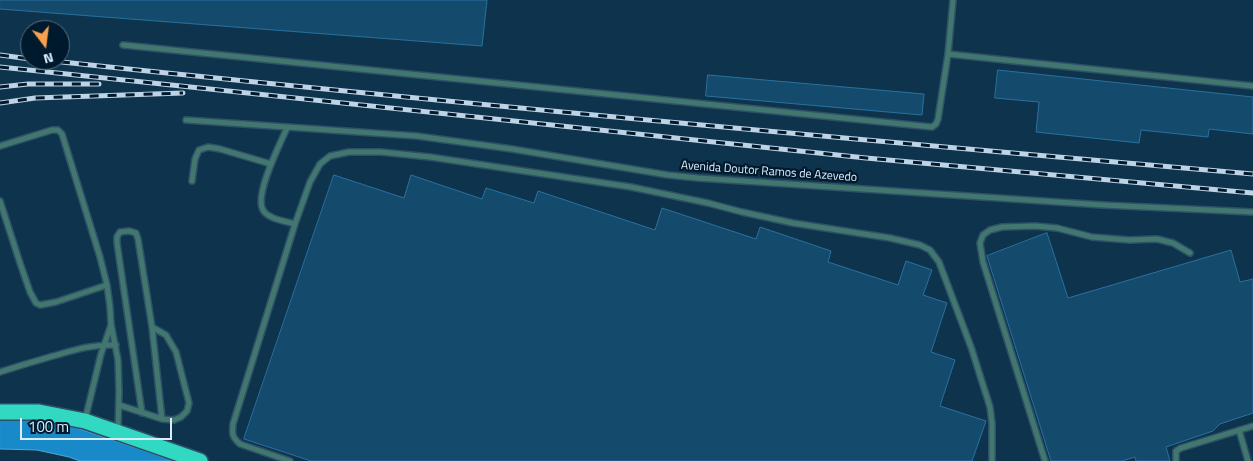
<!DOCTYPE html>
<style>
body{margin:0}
#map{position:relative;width:1253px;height:461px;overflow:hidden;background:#0e334c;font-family:"Titillium Web",sans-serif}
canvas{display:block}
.north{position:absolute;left:20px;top:20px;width:50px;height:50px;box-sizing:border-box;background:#001a2d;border:1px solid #576e80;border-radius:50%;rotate:165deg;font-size:14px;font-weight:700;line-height:20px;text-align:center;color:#d9edfd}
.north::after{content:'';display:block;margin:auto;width:18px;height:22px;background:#f9a04c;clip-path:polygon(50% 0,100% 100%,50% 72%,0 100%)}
.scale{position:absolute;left:20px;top:418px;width:152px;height:22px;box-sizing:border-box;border:2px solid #d9edfd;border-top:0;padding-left:6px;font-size:15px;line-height:18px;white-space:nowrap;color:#d9edfd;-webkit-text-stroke:4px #001a2d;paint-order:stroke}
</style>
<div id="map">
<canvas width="1253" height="461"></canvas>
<div class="north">N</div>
<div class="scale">100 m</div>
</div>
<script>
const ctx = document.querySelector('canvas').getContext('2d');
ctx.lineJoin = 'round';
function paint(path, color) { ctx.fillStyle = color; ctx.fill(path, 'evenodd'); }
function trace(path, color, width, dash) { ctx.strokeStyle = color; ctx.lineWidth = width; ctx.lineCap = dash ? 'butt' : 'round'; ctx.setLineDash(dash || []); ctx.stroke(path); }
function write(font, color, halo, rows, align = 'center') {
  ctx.font = font + ' "Titillium Web",sans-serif'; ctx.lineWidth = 4.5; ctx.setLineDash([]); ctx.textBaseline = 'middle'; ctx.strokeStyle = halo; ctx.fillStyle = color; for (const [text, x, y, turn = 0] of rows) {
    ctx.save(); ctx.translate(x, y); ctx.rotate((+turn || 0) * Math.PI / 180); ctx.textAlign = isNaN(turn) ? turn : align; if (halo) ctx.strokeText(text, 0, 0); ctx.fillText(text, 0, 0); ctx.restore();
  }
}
const water = new Path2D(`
 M 0,419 L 41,420 L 77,428 L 174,461 L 80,461 L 69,457 L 37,450 L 0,449 Z`);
const building = new Path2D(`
 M 0,0 L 487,0 L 482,46 L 0,9 Z
 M 998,70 L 1253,97 L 1253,134 L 1209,129 L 1208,137 L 1141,130 L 1139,143 L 1036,132 L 1039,102 L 995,98 Z
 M 708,75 L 924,94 L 922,115 L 706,96 Z
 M 334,175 L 404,198 L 411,175 L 482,199 L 486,188 L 534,203 L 538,191 L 655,230 L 662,208 L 756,239 L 760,227 L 831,251 L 828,262 L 898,285 L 906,261 L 932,270 L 923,295 L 947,303 L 931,352 L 955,360 L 940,406 L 986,421 L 972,461 L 311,461 L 244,439 Z
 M 1047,233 L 1068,298 L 1231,250 L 1240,282 L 1253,279 L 1253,413 L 1220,424 L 1213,431 L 1166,447 L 1170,461 L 1136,461 L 1135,457 L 1122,461 L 1051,461 L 987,256 Z`);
const lane = new Path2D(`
 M 123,45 L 932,127 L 936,124 L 938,119 L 948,54 L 953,0
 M 948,54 L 1253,86
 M 186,120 L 417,136 L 512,149 L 668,175 L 698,178 L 1103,205 L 1253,212
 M 287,128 C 280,144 254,195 263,210 C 268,219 285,221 295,224
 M 0,146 L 52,130 L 58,130 L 62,134 L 100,257 L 107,285 L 110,307 L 111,324 L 118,360 L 119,391 L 118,430
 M 192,181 L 195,159 L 199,150 L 208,147 L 220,149 L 271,164
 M 0,201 L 20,263 L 30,292 L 36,303 L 40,305 L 56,302 L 107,285
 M 0,372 C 19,366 38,360 57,355 C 77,349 95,344 116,345
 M 119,405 L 162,419 L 174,420 L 181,417 L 187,411 L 189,403 L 176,352 L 166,335 L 152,327
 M 142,413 L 117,243 L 117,237 L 120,232 L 129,231 L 136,233 L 138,239 L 152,327 L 162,419
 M 85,420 L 101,354 L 111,325
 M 1239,430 L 1248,461
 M 290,461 L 240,444 C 232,437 232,434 233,424 L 295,224 L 310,182 L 320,164 L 330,156 L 349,152 L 381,152 L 430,157 L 631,187 L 708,203 L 742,212 L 793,223 L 890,238 L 920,245 L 930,250 L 939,262 L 971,347 L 990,407 L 992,423 L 992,461
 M 1045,461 L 983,262 L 980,243 L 983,235 L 990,230 L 1002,227 L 1035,226 L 1057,228 L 1092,237 L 1129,240 L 1157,239 L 1173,243 L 1190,253
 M 1176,461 L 1176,451 L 1181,448 L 1253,426`);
const highway = new Path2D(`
 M 0,412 L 39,412 L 85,421 L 200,461`);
const rail = new Path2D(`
 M 0,55 L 30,59
 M 43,60 C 446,103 849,139 1253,174
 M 0,67 L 866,158 L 1253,193
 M 0,87 L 28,84 L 99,84
 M 0,103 L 35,98 L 183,93`);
const streetNames = [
 ["Avenida Doutor Ramos de Azevedo",769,172,4]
];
paint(water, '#1889c9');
trace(water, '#52a7d9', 1);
paint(building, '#144b6d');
trace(building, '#2a719f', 1);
trace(lane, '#2e5168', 8);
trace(highway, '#2e5168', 18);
trace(lane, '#41776e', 5);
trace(highway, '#32d9c2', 15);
trace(rail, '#bed4e6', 5);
trace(rail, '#001a2d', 3, [9]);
write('12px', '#d9edfd', '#001a2d', streetNames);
</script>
